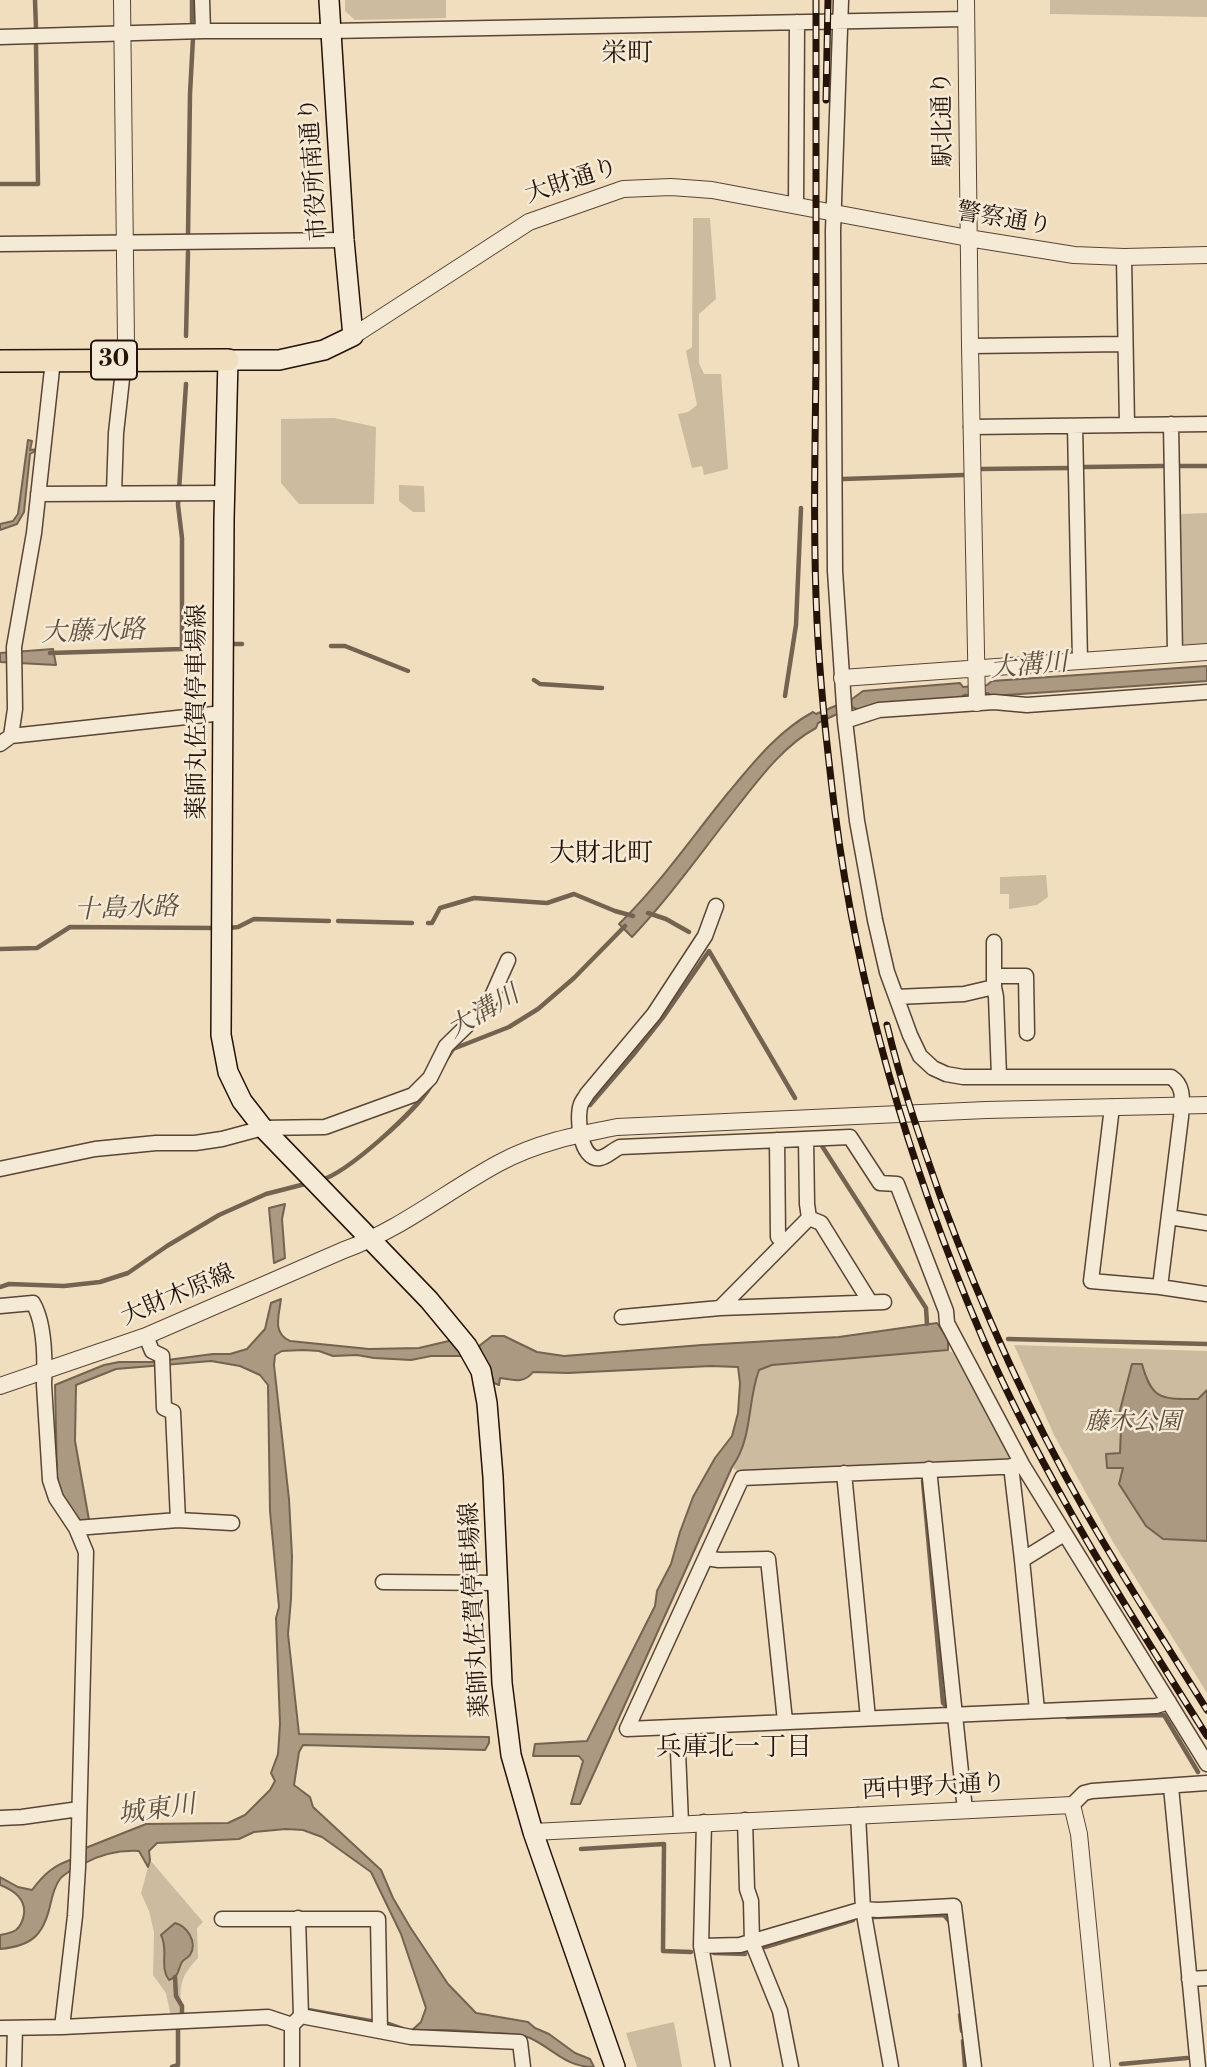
<!DOCTYPE html>
<meta charset="utf-8">
<style>
body{margin:0}
canvas{display:block;background:#f0debf}
</style>
<canvas width="1207" height="2067"></canvas>
<script>
const ctx = document.querySelector('canvas').getContext('2d');
ctx.lineJoin = 'round';
function paint(path, color) { ctx.fillStyle = color; ctx.fill(path, 'evenodd'); }
function trace(path, color, width, dash) { ctx.strokeStyle = color; ctx.lineWidth = width; ctx.lineCap = dash ? 'butt' : 'round'; ctx.setLineDash(dash || []); ctx.stroke(path); }
function write(font, color, halo, rows, align = 'center') {
  ctx.font = font + ' "Libre Bodoni","Noto Serif JP",serif'; ctx.lineWidth = 5; ctx.setLineDash([]); ctx.textBaseline = 'middle'; ctx.strokeStyle = halo; ctx.fillStyle = color; for (const [text, x, y, turn = 0] of rows) {
    ctx.save(); ctx.translate(x, y); ctx.rotate((+turn || 0) * Math.PI / 180); ctx.textAlign = isNaN(turn) ? turn : align; if (halo) ctx.strokeText(text, 0, 0); ctx.fillText(text, 0, 0); ctx.restore();
  }
}
const green = new Path2D(`
 M 345,0 L 446,0 L 446,18 L 355,20 L 345,11 Z
 M 1050,0 L 1207,0 L 1207,17 L 1050,14 Z
 M 693,218 L 710,218 L 716,299 L 699,314 L 699,363 L 704,374 L 721,374 L 728,469 L 704,475 L 702,466 L 692,468 L 678,414 L 688,412 L 697,405 L 686,351 L 692,347 Z
 M 334,418 L 376,427 L 374,504 L 299,504 L 281,483 L 281,419 Z
 M 399,485 L 424,486 L 425,512 L 413,512 L 399,501 Z
 M 1207,513 L 1207,646 L 1186,647 L 1180,640 L 1178,514 Z
 M 1046,875 L 1048,897 L 1037,905 L 1009,909 L 1009,894 L 1000,894 L 1000,877 Z
 M 1014,1345 L 1207,1351 L 1207,1693 L 1113,1542 L 1054,1435 Z
 M 948,1350 L 953,1353 L 1012,1460 L 742,1475 L 732,1467 C 753,1438 747,1402 759,1369 L 772,1365 Z
 M 150,1860 L 203,1922 L 197,1928 L 198,1958 C 177,1980 180,1989 182,2016 L 172,2021 L 166,1993 L 153,1975 L 154,1932 L 149,1911 L 141,1893 Z
 M 674,2022 L 682,2067 L 637,2067 L 626,2033 Z`);
const water = new Path2D(`
 M 28,440 L 32,441 L 30,450 L 39,449 L 30,454 L 24,512 L 17,524 L 0,530 L 0,524 L 13,521 L 18,514 Z
 M 53,649 L 56,665 L 0,662 L 0,653 Z
 M 1207,666 L 1207,681 L 992,696 L 988,693 L 964,695 L 960,698 L 858,710 L 852,707 L 818,723 L 816,728 C 784,745 759,779 737,807 C 702,851 670,897 632,937 L 619,924 C 660,884 692,837 728,793 C 753,763 778,731 813,712 L 816,714 L 852,699 L 863,691 L 960,683 L 963,687 L 987,685 L 992,681 Z
 M 285,1204 L 282,1219 L 285,1258 L 274,1263 L 269,1208 Z
 M 281,1299 C 279,1316 272,1333 290,1341 L 369,1349 L 419,1348 L 453,1340 L 464,1356 L 431,1356 L 411,1360 L 374,1358 L 357,1355 L 333,1356 L 319,1351 L 303,1350 L 282,1351 L 275,1355 L 274,1365 L 289,1499 L 292,1556 L 291,1599 L 288,1634 L 299,1734 L 489,1737 L 489,1743 L 485,1750 L 303,1745 L 299,1752 L 294,1785 L 310,1797 L 313,1807 L 381,1870 L 393,1898 L 410,1927 L 448,1984 L 476,2013 L 528,2022 L 535,2028 L 549,2034 L 575,2053 L 590,2059 L 594,2067 C 565,2067 554,2049 530,2038 C 518,2033 505,2034 492,2033 C 465,2031 437,2028 410,2032 L 421,2022 L 426,2008 L 401,1934 L 371,1872 L 322,1837 L 303,1830 L 286,1829 L 254,1832 L 239,1839 L 157,1843 L 149,1851 L 150,1860 L 148,1867 L 139,1851 C 118,1850 101,1854 83,1864 L 83,1849 L 146,1824 L 228,1823 L 245,1815 L 270,1790 L 275,1781 L 271,1773 L 278,1754 L 280,1724 L 276,1618 L 279,1607 L 270,1511 L 268,1385 L 260,1375 L 240,1366 L 211,1361 L 116,1369 L 76,1385 L 75,1441 L 89,1520 L 82,1523 L 63,1500 L 57,1477 L 55,1385 L 104,1365 L 119,1362 L 152,1362 L 213,1354 L 230,1354 L 247,1349 L 265,1329 L 271,1303 Z
 M 937,1323 L 948,1339 L 948,1350 L 772,1365 L 759,1370 C 747,1402 753,1438 732,1467 L 580,1804 L 571,1804 L 583,1761 L 579,1756 L 533,1756 L 535,1744 L 587,1741 L 655,1606 L 657,1591 L 671,1564 L 680,1532 L 693,1497 L 715,1458 L 732,1436 L 738,1413 L 740,1383 L 738,1367 L 711,1366 L 568,1373 L 533,1372 C 524,1384 513,1380 500,1378 L 499,1385 L 494,1383 L 479,1346 L 492,1336 L 504,1336 L 537,1352 L 564,1356 L 702,1345 L 839,1337 Z
 M 1132,1364 L 1142,1364 C 1152,1401 1162,1399 1198,1399 L 1207,1390 L 1207,1541 L 1163,1539 L 1146,1526 L 1119,1484 L 1123,1468 L 1107,1468 L 1106,1454 L 1120,1453 L 1121,1428 L 1103,1423 L 1102,1414 L 1119,1414 Z
 M 73,1859 L 73,1869 C 69,1872 63,1875 60,1879 C 54,1887 52,1897 50,1906 C 43,1936 31,1946 0,1949 L 0,1935 C 6,1934 12,1933 16,1930 C 21,1926 23,1920 24,1914 C 26,1898 13,1890 0,1885 L 0,1877 L 18,1887 L 32,1890 C 44,1874 54,1865 73,1859 Z
 M 175,1923 C 187,1926 198,1942 190,1955 C 188,1958 184,1959 182,1962 C 177,1971 180,1976 169,1980 C 159,1967 169,1950 161,1935 Z`);
const stream = new Path2D(`
 M 35,0 L 36,28
 M 192,23 L 192,0
 M 0,184 L 38,184 L 36,45
 M 188,236 L 190,94 L 193,38
 M 186,336 L 188,252
 M 1180,466 L 1207,466
 M 1084,467 L 1163,466
 M 981,469 L 1069,468
 M 843,479 L 964,475
 M 233,644 L 242,644
 M 331,646 L 345,646 L 408,671
 M 50,653 L 182,649 L 182,538 L 178,505 L 186,384
 M 534,680 L 540,684 L 602,688
 M 785,696 L 796,625 L 801,508
 M 648,913 L 666,919 L 689,932
 M 338,921 L 412,923
 M 428,923 L 432,923 L 440,908 L 474,898 L 547,903 L 574,894 L 615,911 L 633,916
 M 229,928 L 238,927 L 254,919 L 329,921
 M 0,949 L 37,948 L 70,927 L 215,928
 M 447,1058 L 453,1049 L 509,1027 L 538,1009 L 574,978 L 625,926
 M 590,1105 L 633,1055 L 664,1016 L 709,951 L 795,1098
 M 822,1146 L 926,1308 L 927,1324
 M 321,1180 C 347,1173 416,1111 430,1087
 M 0,1287 L 9,1284 L 64,1286 L 100,1282 L 128,1273 L 167,1246 L 219,1215 L 266,1194 L 309,1183
 M 1008,1339 L 1207,1344
 M 923,1481 L 943,1703 L 950,1710
 M 1067,1717 L 1164,1715 L 1198,1772
 M 581,1849 L 664,1844 L 663,1951 L 691,1952
 M 874,1917 L 944,1915 L 951,1923
 M 765,1947 L 853,1920
 M 714,1953 L 745,1954
 M 175,1977 L 176,1996 L 182,2006 L 182,2016
 M 308,2010 L 376,2022
 M 960,2015 L 962,2031
 M 389,2024 L 403,2029
 M 963,2041 L 965,2067
 M 1121,2064 L 1187,2058
 M 172,2067 L 178,2065 L 178,2028`);
const minor = new Path2D(`
 M 202,0 L 203,31
 M 841,0 L 833,231 L 835,571 L 845,721 L 857,821 L 875,920 L 887,972 L 910,1035 L 920,1056 L 933,1068 L 946,1074 L 963,1077 L 1171,1077 C 1185,1086 1182,1101 1181,1117 L 1160,1287 L 1091,1281 L 1112,1107
 M 0,37 L 203,31 L 331,31 L 966,19
 M 796,205 L 797,22
 M 0,244 L 344,240
 M 1124,257 L 1127,425
 M 970,346 L 1125,344
 M 1171,424 L 1175,654
 M 1075,426 L 1080,661
 M 971,427 L 1207,424
 M 114,493 L 116,433 L 124,361
 M 38,494 L 225,493
 M 845,721 L 879,710 L 994,702 L 1027,705 L 1207,692
 M 11,736 L 15,709 L 14,647 L 34,533 L 53,360
 M 0,744 L 11,736 L 223,713
 M 716,906 L 705,936 L 654,1014 L 587,1094 C 585,1098 582,1101 581,1104 C 576,1117 580,1161 600,1158 C 607,1157 613,1150 620,1147 L 850,1137 L 880,1183 L 897,1184 L 946,1311 L 947,1323 L 1023,1466
 M 994,942 L 994,987 L 996,997 L 999,1076
 M 994,976 L 1026,976 L 1027,1033
 M 896,997 L 964,994 L 994,987
 M 777,1140 L 778,1237
 M 0,1169 L 95,1149 L 156,1143 L 195,1143 L 222,1139 L 263,1128 L 325,1127 L 413,1095 L 430,1078 L 446,1046 L 488,1005 L 508,960
 M 1169,1217 L 1207,1223
 M 809,1218 L 821,1223 L 870,1302
 M 1160,1287 L 1207,1294
 M 0,1306 L 33,1303 C 45,1323 45,1362 44,1385 L 50,1480 L 56,1498 L 76,1528 L 86,1552 L 78,1867 L 75,1916 L 62,2027
 M 720,1308 L 884,1302
 M 622,1317 L 720,1308 L 809,1218 L 807,1204 L 806,1139
 M 146,1336 L 152,1351 L 162,1356 L 164,1408 L 173,1412 L 178,1520
 M 1011,1466 L 1022,1560
 M 929,1469 L 965,1810
 M 844,1473 L 868,1718
 M 76,1528 L 178,1520 L 232,1523
 M 706,1558 L 719,1560 L 768,1559 L 785,1721
 M 383,1582 L 499,1583
 M 1169,1702 L 1156,1706 L 627,1729 L 742,1478 L 1023,1466 L 1207,1764
 M 1037,1710 L 1022,1560 L 1064,1534
 M 677,1727 L 681,1823
 M 1171,1787 L 1198,2067
 M 1072,1805 L 1084,1793 L 1092,1791 L 1207,1783
 M 858,1815 L 863,1909 L 891,2067
 M 0,1818 L 22,1817 L 79,1809
 M 745,1820 L 747,1889 L 751,1901 L 752,1942 L 780,2011 L 791,2067
 M 704,1822 L 701,1946 L 723,2067
 M 298,1918 L 301,2016
 M 222,1919 L 378,1919 L 380,2031
 M 701,1946 L 740,1945 L 863,1909 L 878,1910 L 954,1906 L 974,2067
 M 1189,1979 L 1207,1978
 M 0,2028 L 62,2027 L 268,2017 L 292,2025
 M 14,2067 L 15,2028
 M 292,2067 L 292,2025 L 301,2016 L 411,2037 L 520,2042 L 523,2067`);
const tertiary = new Path2D(`
 M 122,0 L 126,342 L 124,361
 M 966,0 L 970,346 L 977,703
 M 353,336 L 529,222 L 623,189 L 671,187 L 712,190 L 968,238 L 1074,255 L 1124,257 L 1207,255
 M 842,678 L 1207,652
 M 0,1386 L 146,1336 L 344,1250 C 400,1230 447,1191 499,1163 C 536,1143 575,1135 617,1127 L 986,1110 L 1207,1105
 M 533,1832 L 1072,1805 L 1079,1834 L 1102,2067`);
const secondary = new Path2D(`
 M 329,0 L 344,240 L 353,336 L 324,350 L 279,360 L 228,360 L 224,519 L 221,1035 L 228,1072 L 242,1101 L 263,1128 L 429,1300 L 467,1346 L 481,1371 L 487,1403 L 493,1477 L 502,1683 L 511,1755 L 533,1832 L 615,2067`);
const primary = new Path2D(`
 M 0,361 L 228,360`);
const rail = new Path2D(`
 M 816,0 C 816,122 816,244 816,366 C 815,451 813,536 817,621 C 820,685 827,749 835,812 C 858,993 911,1171 983,1339 C 1044,1478 1126,1608 1207,1736
 M 826,100 L 828,0
 M 887,1025 C 901,1084 921,1141 941,1198 C 981,1306 1028,1411 1085,1511 C 1124,1579 1166,1644 1207,1710`);
const shields = [
 [114,360,46]
];
const shieldNames = [
 ["30",114,360]
];
const streetNames = [
 ["駅北通り",944,119,-91],
 ["市役所南通り",315,169,-94],
 ["大財通り",572,182,-18],
 ["警察通り",1004,220,9],
 ["薬師丸佐賀停車場線",198,712,-90],
 ["大財木原線",178,1296,-23],
 ["薬師丸佐賀停車場線",476,1610,-93],
 ["西中野大通り",934,1788,-3]
];
const parkNames = [
 ["藤木公園",1133,1423]
];
const neighbourhoodNames = [
 ["栄町",627,55],
 ["大財北町",601,855],
 ["兵庫北一丁目",734,1749]
];
const waterNames = [
 ["大藤水路",93,633,-2],
 ["大溝川",1029,667,-5],
 ["十島水路",126,910,-2],
 ["大溝川",484,1013,-30],
 ["城東川",157,1811,-8]
];
paint(green, '#cdbba0');
paint(water, '#ab9981');
trace(water, '#756351', 2);
trace(stream, '#756351', 4.5);
trace(minor, '#584536', 17);
trace(tertiary, '#584536', 18);
trace(secondary, '#251208', 22);
trace(primary, '#251208', 24);
trace(minor, '#f5ead5', 14);
trace(tertiary, '#f5ead5', 16);
trace(secondary, '#f5ead5', 19);
trace(primary, '#f0debf', 21);
trace(rail, '#251208', 7);
trace(rail, '#f5ead5', 4.5, [13]);
for (const [x, y, w] of shields) { const box = new Path2D(); box.roundRect(x - w / 2, y - 19.5, w, 39, 5); ctx.fillStyle = '#f5ead5'; ctx.fill(box); trace(box, '#251208', 2); }
write('bold 23px', '#251208', null, shieldNames);
write('24px', '#251208', '#f5ead5', streetNames);
write('italic 24px', '#604d3d', '#f5ead5', parkNames);
write('26px', '#251208', '#f5ead5', neighbourhoodNames);
write('italic 26px', '#614f3e', '#f5ead5', waterNames);
</script>
